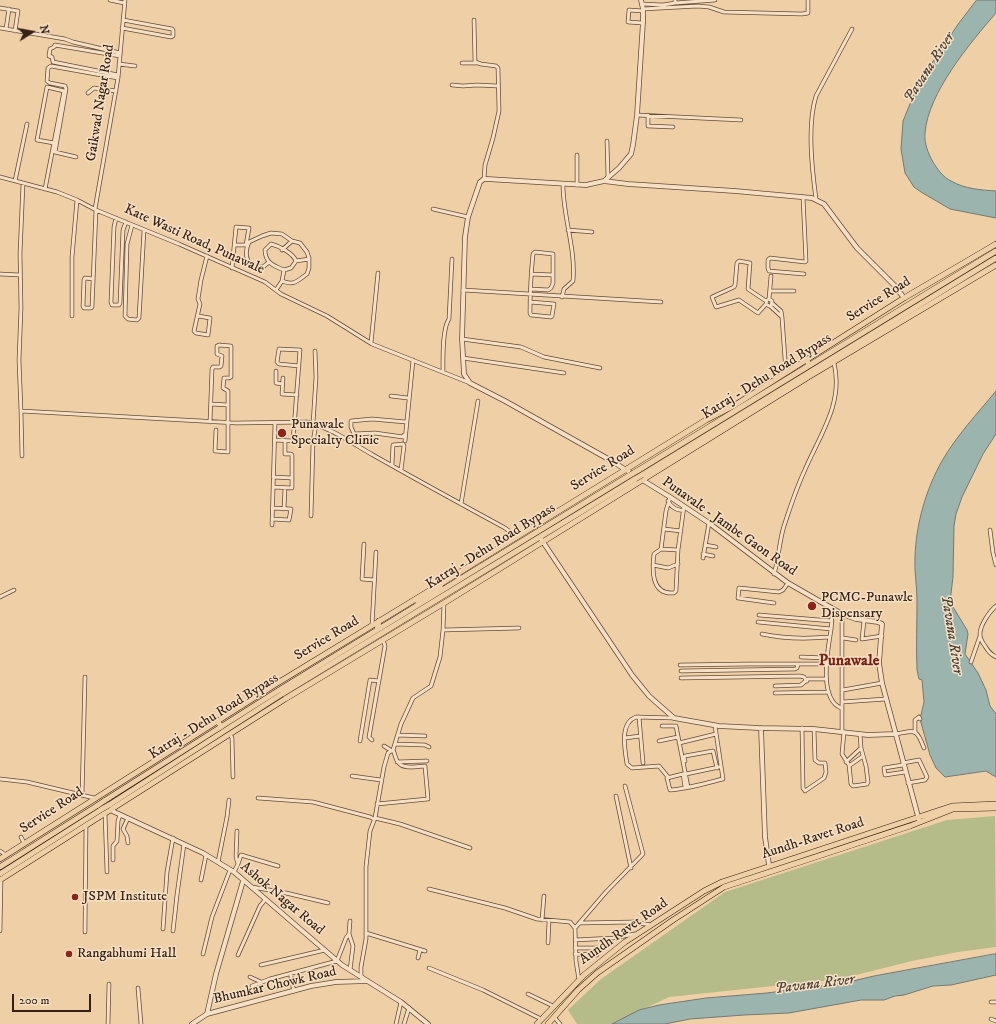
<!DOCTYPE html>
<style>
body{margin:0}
#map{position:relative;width:996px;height:1024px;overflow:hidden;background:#efd0a6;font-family:"IM FELL DW Pica",serif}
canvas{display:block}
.north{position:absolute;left:12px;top:12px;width:40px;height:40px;-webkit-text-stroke:3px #f5e0c5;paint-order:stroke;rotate:79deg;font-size:11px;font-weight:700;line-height:16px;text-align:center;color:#372015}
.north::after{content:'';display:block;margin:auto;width:14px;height:18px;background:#372015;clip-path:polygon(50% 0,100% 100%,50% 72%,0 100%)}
.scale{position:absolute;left:12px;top:994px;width:79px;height:18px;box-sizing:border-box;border:2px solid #372015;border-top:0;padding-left:5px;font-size:12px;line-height:14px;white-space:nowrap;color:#372015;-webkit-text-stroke:3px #f5e0c5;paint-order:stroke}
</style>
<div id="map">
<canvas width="996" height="1024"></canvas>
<div class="north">N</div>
<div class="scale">200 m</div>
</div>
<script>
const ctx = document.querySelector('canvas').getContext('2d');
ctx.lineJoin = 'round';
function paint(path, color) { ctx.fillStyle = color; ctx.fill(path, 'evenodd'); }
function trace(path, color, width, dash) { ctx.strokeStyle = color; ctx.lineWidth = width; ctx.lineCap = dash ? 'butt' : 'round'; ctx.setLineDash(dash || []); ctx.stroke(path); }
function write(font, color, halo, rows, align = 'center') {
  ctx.font = font + ' "IM FELL DW Pica",serif'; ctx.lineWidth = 3; ctx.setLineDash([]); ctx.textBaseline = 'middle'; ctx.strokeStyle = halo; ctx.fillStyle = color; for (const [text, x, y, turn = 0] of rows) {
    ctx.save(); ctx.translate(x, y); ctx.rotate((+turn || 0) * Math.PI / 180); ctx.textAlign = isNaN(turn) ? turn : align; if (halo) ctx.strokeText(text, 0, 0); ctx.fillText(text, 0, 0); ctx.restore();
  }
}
const green = new Path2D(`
 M 995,816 L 996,947 L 958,952 L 912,961 L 840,979 L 669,997 L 612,1024 L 577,1024 L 568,1010 L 601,979 L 725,892 L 947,820 Z`);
const water = new Path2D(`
 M 977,0 L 996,0 L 996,13 C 970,43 928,93 925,133 C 924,143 928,153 933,162 C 938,170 943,177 951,181 C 965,189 981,190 996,191 L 996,218 L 950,209 L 921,192 L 914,187 L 905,173 L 901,149 L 903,121 L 919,82 L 959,23 Z
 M 996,391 L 996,434 L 983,454 L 962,497 L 956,514 L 954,526 L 953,577 L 950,602 L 967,630 L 968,634 L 965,654 L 978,673 L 986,690 L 990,706 L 996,714 L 996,777 L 986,771 L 945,777 L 936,768 L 930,755 L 920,719 L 924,702 L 922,680 L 919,679 L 917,670 C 916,646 917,623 917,600 C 917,585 914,571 915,557 C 916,524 926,489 942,461 C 957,435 977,414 996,391 Z
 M 996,954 L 996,975 L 951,985 L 933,986 L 904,995 L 895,996 L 884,1000 L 861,1000 L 789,1013 L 744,1015 L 690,1019 L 665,1024 L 612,1024 L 639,1010 L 659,1005 L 706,998 L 767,993 L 844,983 L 874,976 Z`);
const minor = new Path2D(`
 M 110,0 L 124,3
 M 675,3 L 715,0
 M 642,4 L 663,5 L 675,3 L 675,0
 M 0,8 L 18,11 L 15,31
 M 643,9 L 698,6 L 709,7 L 724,12 L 802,14 L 808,13 L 808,0
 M 474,20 L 475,62 L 481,64 L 496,66 L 498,68 L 499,111 L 493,138 L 485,165 L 484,179
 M 643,23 L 628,22 L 629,10 L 643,11
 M 0,28 L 65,39 L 73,42 L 120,53
 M 122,28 L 171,37 L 173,36 L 173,30 L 172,29 L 123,20
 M 6,29 L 9,9
 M 462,63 L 477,63
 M 119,64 L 135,66
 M 118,75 L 53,62 L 52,57 L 49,56 L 50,49 L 54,47 L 55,45 L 120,56
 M 452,85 L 463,86 L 477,85 L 498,86
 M 88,93 L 94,88 L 116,91
 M 637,115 L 741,120
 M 648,115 L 648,126 L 673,127
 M 607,141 L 608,178
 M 76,157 L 55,152 L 66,89 L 65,86 L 50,83 L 47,81 L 48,68 L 51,66 L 118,78
 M 0,177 L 57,192 L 77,200 L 96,210 L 179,244 L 265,282 L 281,294 L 327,316 L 372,344 L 470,383
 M 15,181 L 27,124
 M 577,185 L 577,155
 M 45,189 L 64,91 L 47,87 L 37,140 L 54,143
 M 803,197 L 806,261 L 805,262 L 770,258 L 768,260 L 768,268 L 769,271 L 804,274
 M 816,199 C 812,169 807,125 816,96 L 852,29
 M 95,209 L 118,78 L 125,0
 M 433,209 L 468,217
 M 116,218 L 114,227 L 111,302 L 112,305 L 119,305 L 120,303 L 123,230 L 126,222
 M 132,225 L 127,244 L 125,316 L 128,319 L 137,320 L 139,318 L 144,230
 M 568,230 L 592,232
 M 271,244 C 279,246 293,253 296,261 L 291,268 L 284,270 C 274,266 265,263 265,250 Z
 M 282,250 L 292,241
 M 296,261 L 309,259
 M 269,262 L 263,267 L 253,267 C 245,260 245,251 249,242 L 262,236 L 271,233 L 282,234 L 292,241 L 300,243 L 307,252 L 309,258 L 309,268 L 307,274 C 297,281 294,286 282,281
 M 232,268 L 236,227 L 249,228 L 246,245 L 235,245
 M 0,274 L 20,275
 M 532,274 L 553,275
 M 93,279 L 85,278 L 84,280 L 83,306 L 84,308 L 91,308 L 92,307 L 96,210
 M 276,290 L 282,281 L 284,270
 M 463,290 L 661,302
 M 770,291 L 794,291
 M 562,297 L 564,289 L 573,281 C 576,249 563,217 563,185
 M 769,299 L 771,276
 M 530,302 L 554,304 L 552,316 L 551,317 L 531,315 L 530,313 C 530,294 531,273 533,254 L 535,252 L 553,254 L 553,283 L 551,288 L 548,290 L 531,289
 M 766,304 L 769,306 L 771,306 L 772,301 L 769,299 L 767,300 L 766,304 L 758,313 L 739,300 L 716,307 L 712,297 L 734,287 L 735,285 L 737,263 L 739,261 L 750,263 L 748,289 L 766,301
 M 770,306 L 782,317 L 781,311 L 772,303
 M 72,316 L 72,257 L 77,200
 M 198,316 L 210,318 L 208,335 L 196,333 L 194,331 L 200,304 L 198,299 L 201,280 L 207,256
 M 782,317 L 786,373
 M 462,339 L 521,347 L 544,357 L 600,368
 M 371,343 L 378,273
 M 463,358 L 564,373
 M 276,371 L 276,383 L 282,384
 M 443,372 C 443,358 442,329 449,319 L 452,259
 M 283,378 L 282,394 L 297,395
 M 391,396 L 408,398
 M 211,404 L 228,405
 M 21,411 L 237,423 L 307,422 C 331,428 352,443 373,455 C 417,480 461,504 505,528 L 517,537
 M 210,422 L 212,369 L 213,367 L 220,367 L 221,366 L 222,356 L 217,354 L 217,346 L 219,345 L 231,346 L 231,377 L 229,378 L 224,378 L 223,388 L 228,391 L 228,452 L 215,451 L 216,430
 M 313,424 L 316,377 L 315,351
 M 354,434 L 351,427 L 351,421 L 372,419 L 406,422
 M 275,440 L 293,441 L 300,350 L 279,349 L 277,362 L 279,364 L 299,366
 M 350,441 L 354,434 L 375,433 L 403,437 L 404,435
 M 405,441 L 413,360
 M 22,456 L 21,411 L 19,360 L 21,308 L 20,254 L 23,183
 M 392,465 L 393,445 L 403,444 L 404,446 L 401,470
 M 273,477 L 292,478
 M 273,487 L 292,488 L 292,455 L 291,454 L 285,454 L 285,441
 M 668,501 C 671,507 677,511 683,510
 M 461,504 L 478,401
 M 284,509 L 285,488
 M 311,516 L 313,442 L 316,424
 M 272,519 L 289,520 L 291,509 L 272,508
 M 272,525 L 275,423
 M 664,529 L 681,531
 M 990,530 L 993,553 L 996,565
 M 364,544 L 362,579 L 374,580
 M 705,545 L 716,547
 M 661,549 L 666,511 L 670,497
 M 678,550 L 661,549 L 654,554 C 652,570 651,595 674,593 L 676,591 L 678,550 L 684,506
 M 703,554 L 713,556
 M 703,558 L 709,523
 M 653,565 L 668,568 L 678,564
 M 774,574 C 779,558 779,542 784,526 C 790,508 796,489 804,472 C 819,436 844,404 834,363
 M 0,597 L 14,590
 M 774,603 L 738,598 L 739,588 L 779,592 L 783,590 L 788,583
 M 996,606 C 990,611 980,625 980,634 C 980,638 982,642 985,646 C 988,651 990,654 996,657
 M 832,608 C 832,615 832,622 831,630 C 828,648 818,699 841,708
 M 842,614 L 842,732
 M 759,615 L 832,621
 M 864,621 L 862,639 L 882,636
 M 758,622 L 831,629
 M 372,626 L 376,552
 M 443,630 L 519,628
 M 762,634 C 785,639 806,639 829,637
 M 843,638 L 856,640
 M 801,657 L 826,658
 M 842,660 L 879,661
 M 971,662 L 980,636
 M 680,665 L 749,664 L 826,664
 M 681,671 L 795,669 L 797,668 L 798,664
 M 681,678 L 800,676 L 804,677 L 807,681
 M 775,686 L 801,685 L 808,679 L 826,679
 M 843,690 L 882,683
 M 775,693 L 829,692
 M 842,702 L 886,699
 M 639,717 L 643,763
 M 662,726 L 676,726 L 688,787
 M 802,728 L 803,788 L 805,791 L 824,778 L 826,772 L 825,763 L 819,763 L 815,760 L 814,729
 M 844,732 L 842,754 L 849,765 L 851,784 L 853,786 L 867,784 L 868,782 L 866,766 L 861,748
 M 915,732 L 915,720 L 919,717 L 920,719
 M 230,734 L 232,738 L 233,777
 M 895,734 C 915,731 916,727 924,748
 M 398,735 L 425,736
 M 625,738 L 640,736
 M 372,740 L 369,737 L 385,646 L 383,640
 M 360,741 L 370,680 L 379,681
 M 659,741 L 678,737
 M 679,743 L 716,734
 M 395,744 L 425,745 L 429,747
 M 384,746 L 392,751
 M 685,761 L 684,757 L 685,756 L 713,751 L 717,768
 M 397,762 L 427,761
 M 846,762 L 861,748 L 860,734
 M 903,763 L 919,760 L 927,777 L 925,780 L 908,783
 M 903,765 L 884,768 L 885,775 L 905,772
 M 849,766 L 863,756
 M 686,774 L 719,767
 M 352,776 L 381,780
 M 668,777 L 659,766 L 632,768 L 627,764 C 625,750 619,723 636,717 L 674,718
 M 0,779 L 27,782 L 94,798
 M 685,787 L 683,774 L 667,778 L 670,790 C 687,789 706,783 723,779 L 715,726
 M 82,796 L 85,677
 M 616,796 L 631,868
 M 258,798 L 313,802 L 370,817 L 374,819
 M 377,804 L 428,799 L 425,766 C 417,766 403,770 398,762 C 395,759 395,753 393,750
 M 105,813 L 107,872
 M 128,818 L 123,829 L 127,836 L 128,843
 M 375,818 L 400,824 L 470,848
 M 21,837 L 24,843
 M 0,851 L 6,855
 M 113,860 L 113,846 L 117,841 L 118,821 L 120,815
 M 218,862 L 227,817 L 229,800
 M 238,864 L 241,855 L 278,866
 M 234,872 L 238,864 L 236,857 L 237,831
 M 201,880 L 206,855
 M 252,887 L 286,893 L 328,903
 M 429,889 L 505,908 L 537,919 L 570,922 L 575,928
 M 542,920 L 544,896
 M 579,923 L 633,922 L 651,925
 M 163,929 L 167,872 L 173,838
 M 0,931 L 1,879
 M 173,931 L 177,895 L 184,844
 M 85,932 L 86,825
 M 366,933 L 425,951
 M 349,934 L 353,946 L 350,970
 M 575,940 L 613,938 L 635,934
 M 548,943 L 549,921
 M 575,948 L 598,948
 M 203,954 L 212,917 L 230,870
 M 575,954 L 597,955
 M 238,955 L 260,906 L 265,900
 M 418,958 L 420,950
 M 261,965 L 325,950
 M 429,968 L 483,990 L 541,1019
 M 291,974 L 291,979 L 294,991
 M 250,977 L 261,982
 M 361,977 L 361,967 L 366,939 L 366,867 L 370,831 L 375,818 L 384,767 L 388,753 L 393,750 L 401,724 L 413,698 L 431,686 L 440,657 L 443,630 L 444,603
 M 579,980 L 576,961 L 575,928 L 606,892 L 643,854 L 625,786
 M 252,986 L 270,979 L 337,961 L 346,938 L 349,934 L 350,921
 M 138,988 L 141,1024
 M 528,994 L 553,1006
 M 991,1002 L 996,1002
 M 554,1017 L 560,1024
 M 991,1019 L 996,1021
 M 108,1024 L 109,984
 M 396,1024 L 401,1002
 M 404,1024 L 409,1008`);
const tertiary = new Path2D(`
 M 641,0 L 643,9 L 643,22 L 637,115 L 633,145 L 631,154 L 619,168 L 604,181 L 586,185 L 487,179 L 484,179 L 480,182 L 468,217 L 465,237 L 462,339 L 464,374 L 470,383 L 505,401 L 610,460 L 670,497 L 709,523 L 788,583 L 842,614 L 856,619 L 878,622 L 882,624 L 879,663 L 882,683 L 919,820
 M 604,181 L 628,184 L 735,191 L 812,198 L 824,204 L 857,248 L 895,286 L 904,298
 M 541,539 L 632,675 L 649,696 L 674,718 L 719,726 L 759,728 L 814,729 L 868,735 L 895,734
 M 761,728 L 765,837 L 769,865
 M 108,809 L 203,853 L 234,872 L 342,965 L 401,1002 L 428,1024
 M 207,1014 L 216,974 L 243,881
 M 192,1024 L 207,1014 L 311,986 L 336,982 L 367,981`);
const primary = new Path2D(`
 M 0,859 L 276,684 L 442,583 L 706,420 L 735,405 L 904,298 L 996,244
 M 0,880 L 285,699 L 449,600 L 810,376 L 996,265
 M 537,1024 L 584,975 L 625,942 L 704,891 L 722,882 L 952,806 L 996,804
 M 548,1024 L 578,990 L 597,973 L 673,920 L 724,887 L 910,826 L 953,809 L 996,808`);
const trunk = new Path2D(`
 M 806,360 L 810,365
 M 637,471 L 996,251
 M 642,475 L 996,258
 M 418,603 C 425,595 436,593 442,583
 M 377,630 L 379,621
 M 218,721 L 221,727
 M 104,801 L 279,690 L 630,475
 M 109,805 L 282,694 L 635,479
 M 0,867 L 98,805
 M 0,874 L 102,809`);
const trunkBridge = new Path2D(`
 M 630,475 L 637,471
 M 635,479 L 642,475
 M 98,805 L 104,801
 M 102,809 L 109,805`);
const markers = [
 [282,433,5,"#8f2418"],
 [812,606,5,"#8f2418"],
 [75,897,4,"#8f2418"],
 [69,954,4,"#8f2418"]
];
const streetNames = [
 ["Gaikwad Nagar Road",101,103,-81],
 ["Kate Wasti Road, Punawale",194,240,24],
 ["Service Road",879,300,-32],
 ["Katraj - Dehu Road Bypass",767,377,-32],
 ["Service Road",603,469,-32],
 ["Punavale - Jambe Gaon Road",729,527,35],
 ["Katraj - Dehu Road Bypass",491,547,-32],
 ["Service Road",327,639,-31],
 ["Katraj - Dehu Road Bypass",214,717,-32],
 ["Service Road",52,811,-33],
 ["Aundh-Ravet Road",813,839,-18],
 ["Ashok Nagar Road",282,899,40],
 ["Aundh Ravet Road",624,932,-35],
 ["Bhumkar Chowk Road",275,986,-13]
];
const poiNames = [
 ["Punawale",291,425],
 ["Specialty Clinic",291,441],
 ["PCMC-Punawle",821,598],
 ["Dispensary",821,614],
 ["JSPM Institute",83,897],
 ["Rangabhumi Hall",77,954]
];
const waterNames = [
 ["Pavana River",930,68,-57],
 ["Pavana River",951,635,81],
 ["Pavana River",815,985,-7]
];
const quarterNames = [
 ["Punawale",849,662]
];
paint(green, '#b5bc89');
paint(water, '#9bb5ae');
trace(water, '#737971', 1);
trace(minor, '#654c39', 4.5);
trace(tertiary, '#654c39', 5.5);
trace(primary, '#372015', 6);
trace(trunk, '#372015', 6);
trace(minor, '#f5e0c5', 3);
trace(tertiary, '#f5e0c5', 4);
trace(primary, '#efd0a6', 5);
trace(trunk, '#efd0a6', 5);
trace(trunkBridge, '#372015', 6, []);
trace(trunkBridge, '#efd0a6', 5);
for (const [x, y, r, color] of markers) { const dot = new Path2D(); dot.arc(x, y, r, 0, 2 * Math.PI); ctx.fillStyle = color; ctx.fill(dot); trace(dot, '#f5e0c5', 1.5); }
write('14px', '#372015', '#f5e0c5', streetNames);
write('14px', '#372015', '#f5e0c5', poiNames, 'left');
write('italic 15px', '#50453b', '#f5e0c5', waterNames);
write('bold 16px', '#7a1f14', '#f5e0c5', quarterNames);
</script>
